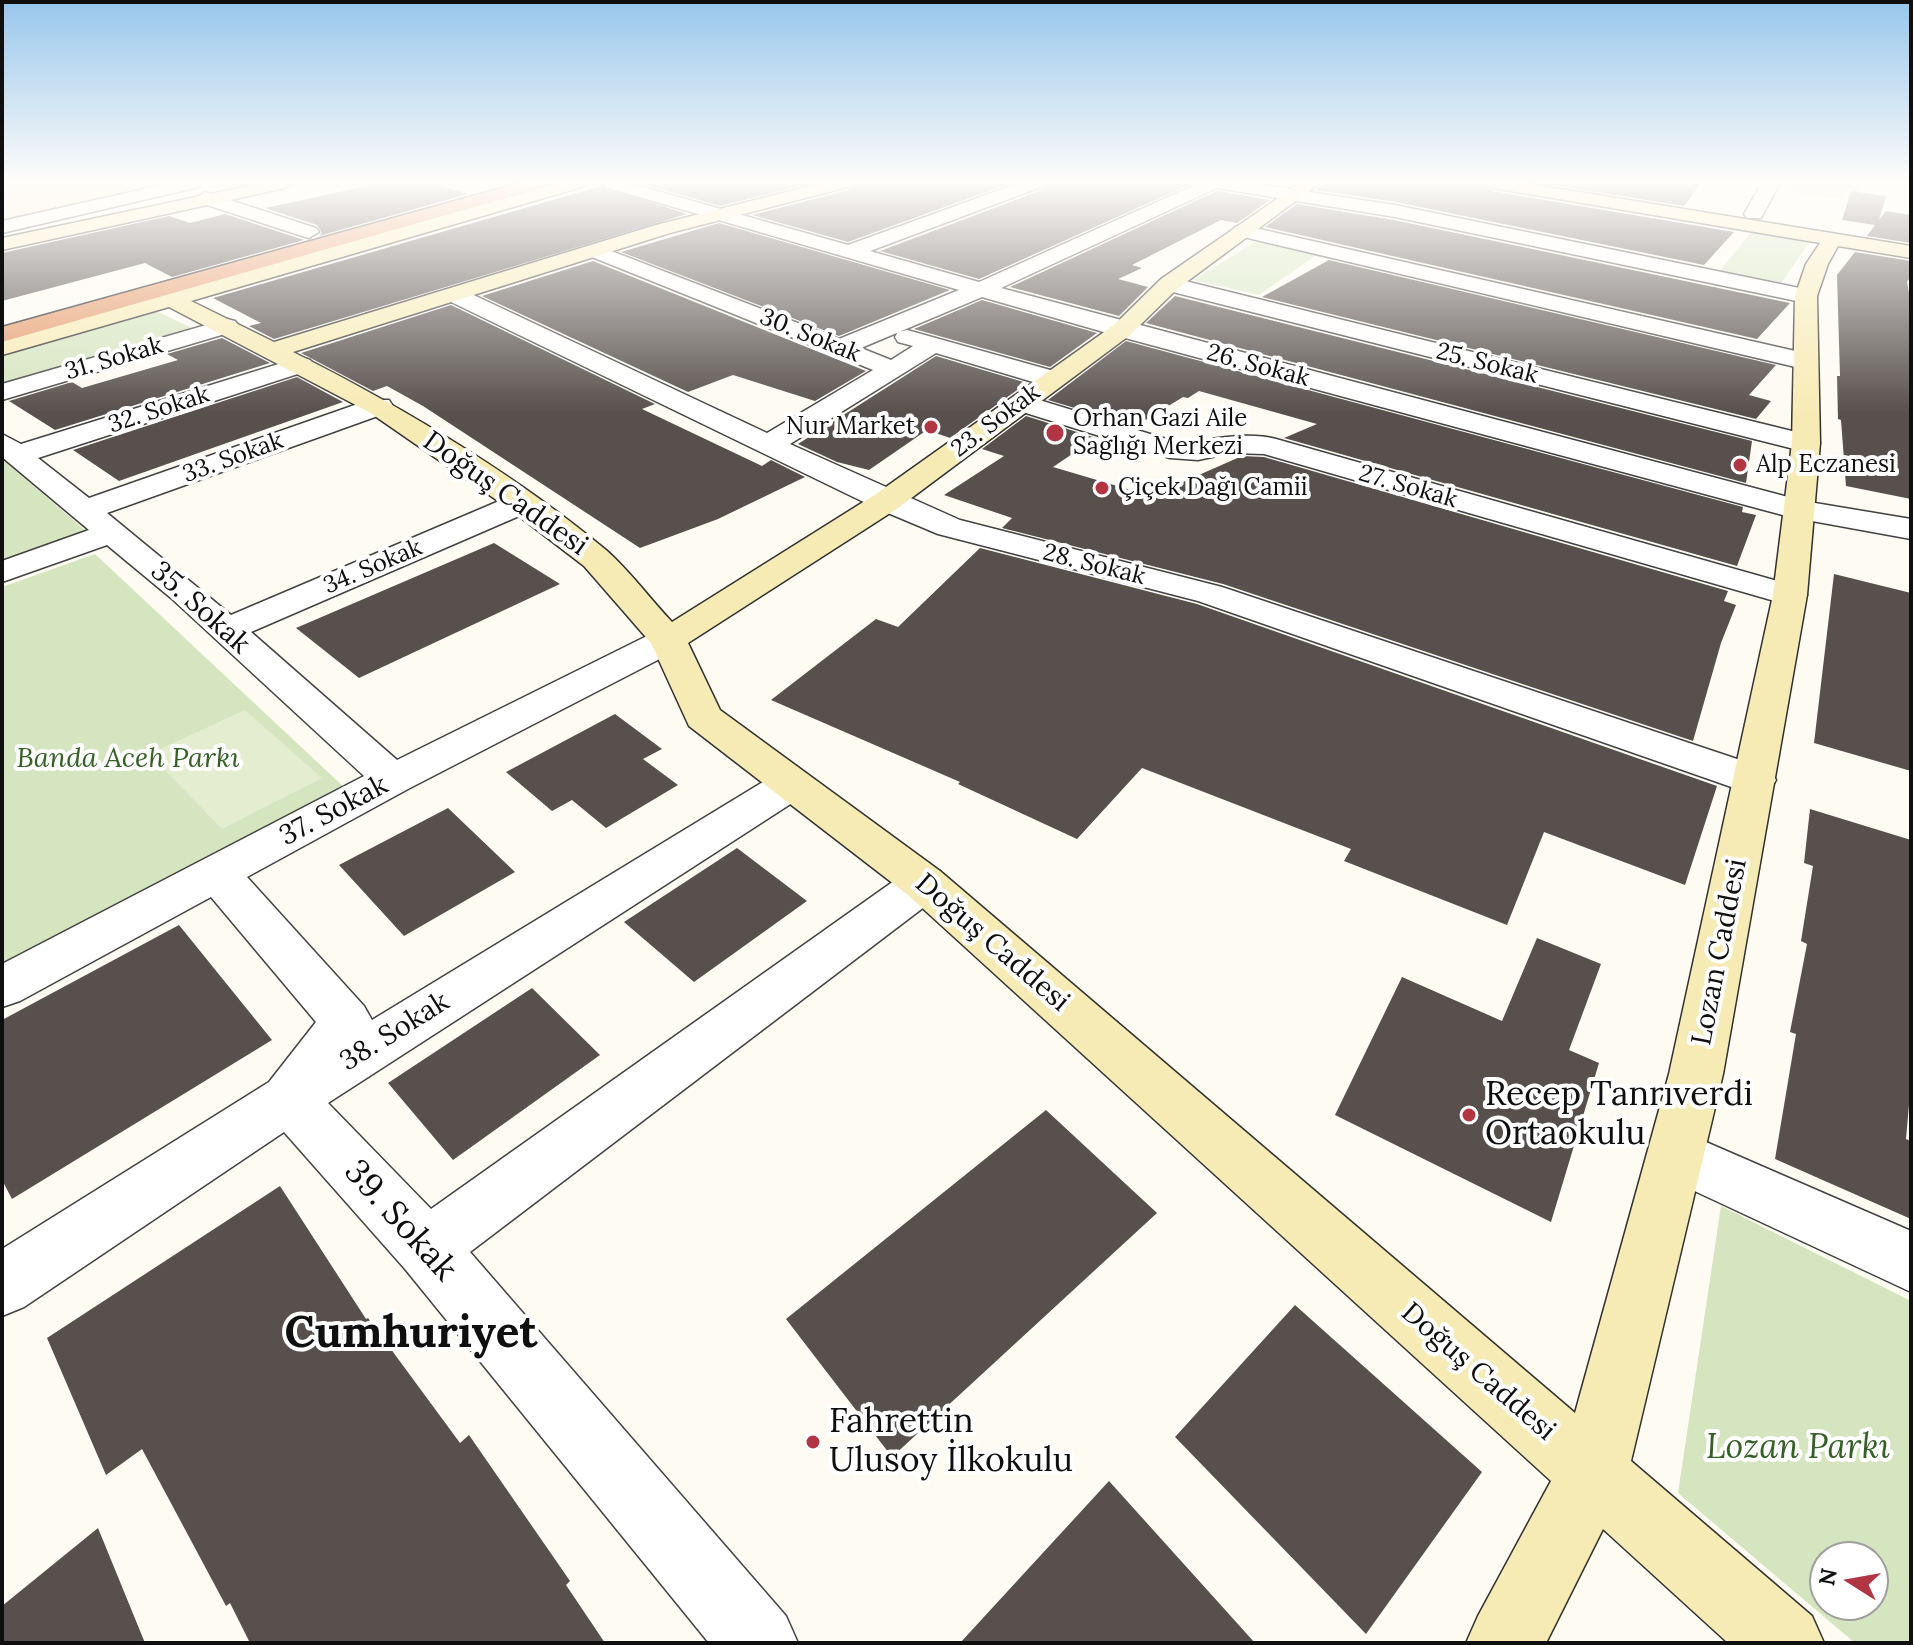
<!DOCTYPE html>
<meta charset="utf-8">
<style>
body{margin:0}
#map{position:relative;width:1913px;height:1645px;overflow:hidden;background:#fefbf3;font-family:Lora,serif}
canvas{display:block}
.frame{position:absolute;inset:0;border:4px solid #0f0f0f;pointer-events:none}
.north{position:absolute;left:1809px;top:1541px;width:80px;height:80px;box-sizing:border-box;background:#fff;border:2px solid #9f9f9f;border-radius:50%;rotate:281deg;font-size:22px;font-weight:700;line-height:32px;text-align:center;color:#0f0f0f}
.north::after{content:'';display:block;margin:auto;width:28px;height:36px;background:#b13543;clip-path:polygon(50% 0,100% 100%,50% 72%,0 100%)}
</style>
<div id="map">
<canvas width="1913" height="1645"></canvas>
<div class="frame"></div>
<div class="north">N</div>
</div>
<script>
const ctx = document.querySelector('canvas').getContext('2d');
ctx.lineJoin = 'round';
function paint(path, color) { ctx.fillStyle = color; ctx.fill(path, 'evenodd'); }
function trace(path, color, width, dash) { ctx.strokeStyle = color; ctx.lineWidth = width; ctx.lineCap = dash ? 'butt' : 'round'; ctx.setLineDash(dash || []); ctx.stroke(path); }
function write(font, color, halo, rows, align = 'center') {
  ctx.font = font + ' Lora,serif'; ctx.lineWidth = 8; ctx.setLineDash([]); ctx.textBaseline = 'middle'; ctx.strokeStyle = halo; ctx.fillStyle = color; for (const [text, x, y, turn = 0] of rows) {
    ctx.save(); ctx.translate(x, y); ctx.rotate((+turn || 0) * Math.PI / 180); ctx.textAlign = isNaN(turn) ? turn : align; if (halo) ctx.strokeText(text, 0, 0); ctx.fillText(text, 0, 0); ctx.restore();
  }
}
const green = new Path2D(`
 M 1793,183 L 1863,183 L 1860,191 L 1846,189 L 1842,199 L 1789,191 Z
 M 1752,231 L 1810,241 L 1780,285 L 1718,273 Z
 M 1257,241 L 1319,253 L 1259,295 L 1193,280 Z
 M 156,311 L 198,331 L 2,388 L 2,353 Z
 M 2,459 L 85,530 L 69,542 L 2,565 Z
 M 95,554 L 346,789 L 2,965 L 2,587 Z
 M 1721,1206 L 1911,1301 L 1911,1643 L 1855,1643 L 1678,1493 ZM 1825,1557 L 1873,1557 L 1873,1605 L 1825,1605 Z`);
const sand = new Path2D(`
 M 38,183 L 181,183 L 2,224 L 2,190 Z`);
const pitch = new Path2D(`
 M 245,710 L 322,778 L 222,829 L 149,754 Z`);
const building = new Path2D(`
 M 381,183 L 430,183 L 468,194 L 319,236 L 322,233 L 317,225 L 265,208 Z
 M 639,183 L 811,183 L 720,206 Z
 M 854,183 L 1011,183 L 848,242 L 752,215 L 849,190 Z
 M 1047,183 L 1193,183 L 979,279 L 880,251 L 1042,190 Z
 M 1323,183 L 1481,183 L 1492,191 L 1734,232 L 1704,265 L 1396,202 L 1316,190 Z
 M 1540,183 L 1701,183 L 1684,206 Z
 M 601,186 L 687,214 L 274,339 L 249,326 L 261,323 L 213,298 Z
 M 1217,191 L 1270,200 L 1237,223 L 1221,220 L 1132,265 L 1142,268 L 1118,279 L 1148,287 L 1119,316 L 1010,287 Z
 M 1851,191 L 1886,196 L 1879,220 L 1886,211 L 1911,215 L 1911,243 L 1867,236 L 1875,225 L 1842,220 Z
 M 1297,204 L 1394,220 L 1790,303 L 1757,339 L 1265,227 Z
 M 225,214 L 304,240 L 172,277 L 145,263 L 2,301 L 2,253 L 169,216 L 190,223 Z
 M 719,223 L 950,290 L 839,336 L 621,252 Z
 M 1855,252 L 1911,261 L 1911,276 L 1907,282 L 1911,303 L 1911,499 L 1846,486 L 1841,420 L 1838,419 L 1837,376 L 1840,376 L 1837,275 Z
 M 1329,260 L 1776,365 L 1749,395 L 1771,401 L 1756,419 L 1262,297 Z
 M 593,261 L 866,371 L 815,401 L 733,375 L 688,392 L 482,296 Z
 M 1175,296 L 1752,441 L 1746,483 L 1146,323 Z
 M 982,300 L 1097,333 L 1050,367 L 914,329 Z
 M 451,305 L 655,404 L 642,409 L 762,466 L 771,460 L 805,477 L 718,519 L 640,548 L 423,406 L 387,386 L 373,391 L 301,353 Z
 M 222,338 L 270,363 L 55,430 L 9,401 L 72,382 L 82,388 L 178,360 L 167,354 Z
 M 1126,341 L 1743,507 L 1742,512 L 1756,515 L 1737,566 L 1284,438 L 1317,424 L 1199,391 L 1188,398 L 1183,397 L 1139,424 L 1124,420 L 1121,422 L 1048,400 Z
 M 936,356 L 1027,383 L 950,438 L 927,430 L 869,470 L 837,462 L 798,444 Z
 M 297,377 L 343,402 L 119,481 L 73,450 Z
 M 1026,416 L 1096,438 L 1053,467 L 1151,496 L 1242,456 L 1264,457 L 1728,591 L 1724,601 L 1736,605 L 1721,643 L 1693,741 L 1223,584 L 1002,528 L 1012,518 L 944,495 L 1004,456 L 982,449 Z
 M 494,543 L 560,584 L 359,678 L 296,628 Z
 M 980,548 L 1197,604 L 1717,786 L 1685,885 L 1544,832 L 1507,925 L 1344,861 L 1351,849 L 1142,768 L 1077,839 L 958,784 L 960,782 L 771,700 L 876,619 L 898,627 Z
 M 1834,574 L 1911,593 L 1911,771 L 1814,743 Z
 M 615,714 L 662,749 L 643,759 L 678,785 L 606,828 L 572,800 L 552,811 L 506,772 Z
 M 448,808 L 515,872 L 404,936 L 339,865 Z
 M 1810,809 L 1911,840 L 1911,1082 L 1906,1139 L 1911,1141 L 1911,1219 L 1775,1159 L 1796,1034 L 1790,1032 L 1807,944 L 1801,941 L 1813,866 L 1804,863 Z
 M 737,848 L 807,901 L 694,982 L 624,922 Z
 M 179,925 L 272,1040 L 12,1199 L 2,1180 L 2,1020 Z
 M 1537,938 L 1601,964 L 1569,1050 L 1599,1063 L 1551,1222 L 1335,1115 L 1402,977 L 1502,1021 Z
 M 532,988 L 600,1055 L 453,1160 L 388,1083 Z
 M 1046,1110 L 1157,1213 L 892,1457 L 786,1319 Z
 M 280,1186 L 366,1319 L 368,1318 L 460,1443 L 469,1435 L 570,1581 L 566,1585 L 605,1643 L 250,1643 L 230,1603 L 226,1606 L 142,1449 L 106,1475 L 47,1338 Z
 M 1295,1305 L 1482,1472 L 1366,1634 L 1175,1437 Z
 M 1109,1481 L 1255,1643 L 960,1643 Z
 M 98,1528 L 145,1643 L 2,1643 L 2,1606 Z`);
const street = new Path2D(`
 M 171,183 L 202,183 L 199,187 L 2,233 L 2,221 Z
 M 602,183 L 629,183 L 848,245 L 1019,183 L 1044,183 L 1041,187 L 870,251 L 979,282 L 1199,183 L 1250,183 L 1395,205 L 1814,291 L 1817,296 L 1814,301 L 1806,303 L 1395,217 L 1217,188 L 1001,288 L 1803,501 L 1911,519 L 1911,539 L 1790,517 L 1114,335 L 982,297 L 861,348 L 891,360 L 913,346 L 898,342 L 895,337 L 898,332 L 907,330 L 1061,373 L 1065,379 L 1061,385 L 1043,385 L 936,353 L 790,444 L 960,520 L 1222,587 L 1770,770 L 1776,780 L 1770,790 L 1755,794 L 1740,790 L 1198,601 L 938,534 L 876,508 L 447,300 L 444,295 L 447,290 L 463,290 L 767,433 L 873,370 L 587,255 L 584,251 L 587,247 L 601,247 L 839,339 L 959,290 L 605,187 Z
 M 1762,183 L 1780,183 L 1761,218 L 1747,218 L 1744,214 Z
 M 205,192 L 316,228 L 319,232 L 309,238 L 302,236 L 198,202 L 196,198 Z
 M 1242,225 L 1804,353 L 1813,356 L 1817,361 L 1813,366 L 1804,369 L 1235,235 L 1232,231 L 1235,227 Z
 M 1169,277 L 1816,437 L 1820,443 L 1816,449 L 1806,452 L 1161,289 L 1158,284 Z
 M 227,319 L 235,321 L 239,326 L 235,331 L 2,400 L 2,384 Z
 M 301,357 L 310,360 L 314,365 L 310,370 L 38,458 L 89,498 L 369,400 L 389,400 L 393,406 L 389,412 L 107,513 L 231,615 L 511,496 L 522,494 L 533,496 L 537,503 L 533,510 L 251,632 L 397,760 L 655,632 L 668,629 L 681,632 L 686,640 L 681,648 L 408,789 L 247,877 L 364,1006 L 372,1020 L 776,774 L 791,770 L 806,774 L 812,784 L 806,794 L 328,1103 L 431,1209 L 908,871 L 924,866 L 940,871 L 947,883 L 940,895 L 470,1252 L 786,1616 L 798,1643 L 709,1643 L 405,1269 L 284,1132 L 24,1307 L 2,1316 L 2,1249 L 269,1082 L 316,1022 L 211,897 L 20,1001 L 2,1007 L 2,964 L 364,776 L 171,598 L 107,545 L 2,582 L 2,561 L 89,530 L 2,457 L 2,434 L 21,444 Z
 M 1023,395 L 1173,441 C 1208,443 1241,430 1276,439 L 1802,588 L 1807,595 L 1802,602 L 1790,605 L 1778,602 L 1264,454 L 1231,453 L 1198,460 L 1170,458 L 1013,409 L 1010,403 L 1013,397 Z
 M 1676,1129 L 1911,1231 L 1911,1292 L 1656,1173 L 1647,1155 L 1656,1137 Z`);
const secondary = new Path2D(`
 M 262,183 L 294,183 L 285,188 L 2,250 L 2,238 Z
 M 558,183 L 585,183 L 582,187 L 191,301 L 274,342 L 656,225 L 822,183 L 851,183 L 848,187 L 670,233 L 293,352 C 402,407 512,472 606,550 C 630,571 650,599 672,622 L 876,494 L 1114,325 L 1161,279 L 1300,183 L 1320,183 L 1177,289 L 1130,335 L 898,508 L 688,643 L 720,710 L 940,871 L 1575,1413 L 1669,1074 L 1773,595 L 1792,443 L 1795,296 L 1806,264 L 1820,243 L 1493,188 L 1484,183 L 1524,183 L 1911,246 L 1911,258 L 1838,246 L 1828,264 L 1817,296 L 1820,443 L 1807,595 L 1723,1074 L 1631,1461 L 1812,1616 L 1824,1643 L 1728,1643 L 1603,1529 L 1546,1643 L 1466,1643 L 1478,1616 L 1551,1481 L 908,895 L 689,726 L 651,643 L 584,566 L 511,510 L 369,412 L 169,307 L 2,355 L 2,340 Z`);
const highway = new Path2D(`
 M 519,183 L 546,183 L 543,187 L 2,342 L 2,327 Z`);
const markers = [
 [931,427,8,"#b13543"],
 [1055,433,10,"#b13543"],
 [1740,465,8,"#b13543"],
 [1102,488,8,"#b13543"],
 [1469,1115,8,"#b13543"],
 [813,1442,8,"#b13543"]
];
const farStreetnames = [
 ["30. Sokak",810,336,22],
 ["31. Sokak",114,359,-16],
 ["25. Sokak",1487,364,14],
 ["26. Sokak",1258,366,15],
 ["32. Sokak",159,410,-18],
 ["23. Sokak",996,421,-37],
 ["33. Sokak",233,458,-20],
 ["27. Sokak",1408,487,16],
 ["28. Sokak",1094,565,14],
 ["34. Sokak",373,567,-23]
];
const farPoinames = [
 ["Orhan Gazi Aile",1073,419],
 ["Sağlığı Merkezi",1073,447],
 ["Nur Market",915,427,"right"],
 ["Alp Eczanesi",1756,465],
 ["Çiçek Dağı Camii",1118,488]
];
const streetNames = [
 ["Doğuş Caddesi",505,494,35],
 ["35. Sokak",200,608,42],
 ["37. Sokak",334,811,-28],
 ["Doğuş Caddesi",992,943,41],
 ["Lozan Caddesi",1720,952,-79],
 ["38. Sokak",395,1032,-32],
 ["Doğuş Caddesi",1478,1372,41]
];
const parkNames = [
 ["Banda Aceh Parkı",128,759]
];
const nearPoinames = [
 ["Recep Tanrıverdi",1485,1095],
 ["Ortaokulu",1485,1134],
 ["Fahrettin",829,1422],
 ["Ulusoy İlkokulu",829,1461]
];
const nearStreetnames = [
 ["39. Sokak",400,1221,48]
];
const nearParknames = [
 ["Lozan Parkı",1798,1448]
];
const nearDistrictnames = [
 ["Cumhuriyet",411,1334]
];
paint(green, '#d5e5bf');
paint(sand, '#f5e7c4');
paint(pitch, '#e5edd0');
paint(building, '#57504d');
trace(street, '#424242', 3);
trace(secondary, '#313131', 3);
trace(highway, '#202020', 3);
paint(street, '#fff');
paint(secondary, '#f7ebb5');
paint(highway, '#e59a6a');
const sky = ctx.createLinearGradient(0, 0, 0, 413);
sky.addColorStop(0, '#97c6eb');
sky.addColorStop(0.44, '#fffdfa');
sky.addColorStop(1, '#fffdfa00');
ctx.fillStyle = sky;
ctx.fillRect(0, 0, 1913, 413);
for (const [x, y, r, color] of markers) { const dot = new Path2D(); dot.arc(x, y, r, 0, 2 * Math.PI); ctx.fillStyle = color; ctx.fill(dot); trace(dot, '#fff', 3); }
write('24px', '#0f0f0f', '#fff', farStreetnames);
write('24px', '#0f0f0f', '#fff', farPoinames, 'left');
write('28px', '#0f0f0f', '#fff', streetNames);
write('italic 28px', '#366126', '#fff', parkNames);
write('34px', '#0f0f0f', '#fff', nearPoinames, 'left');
write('34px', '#0f0f0f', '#fff', nearStreetnames);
write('italic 34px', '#366126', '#fff', nearParknames);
write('bold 44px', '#0f0f0f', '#fff', nearDistrictnames);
</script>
